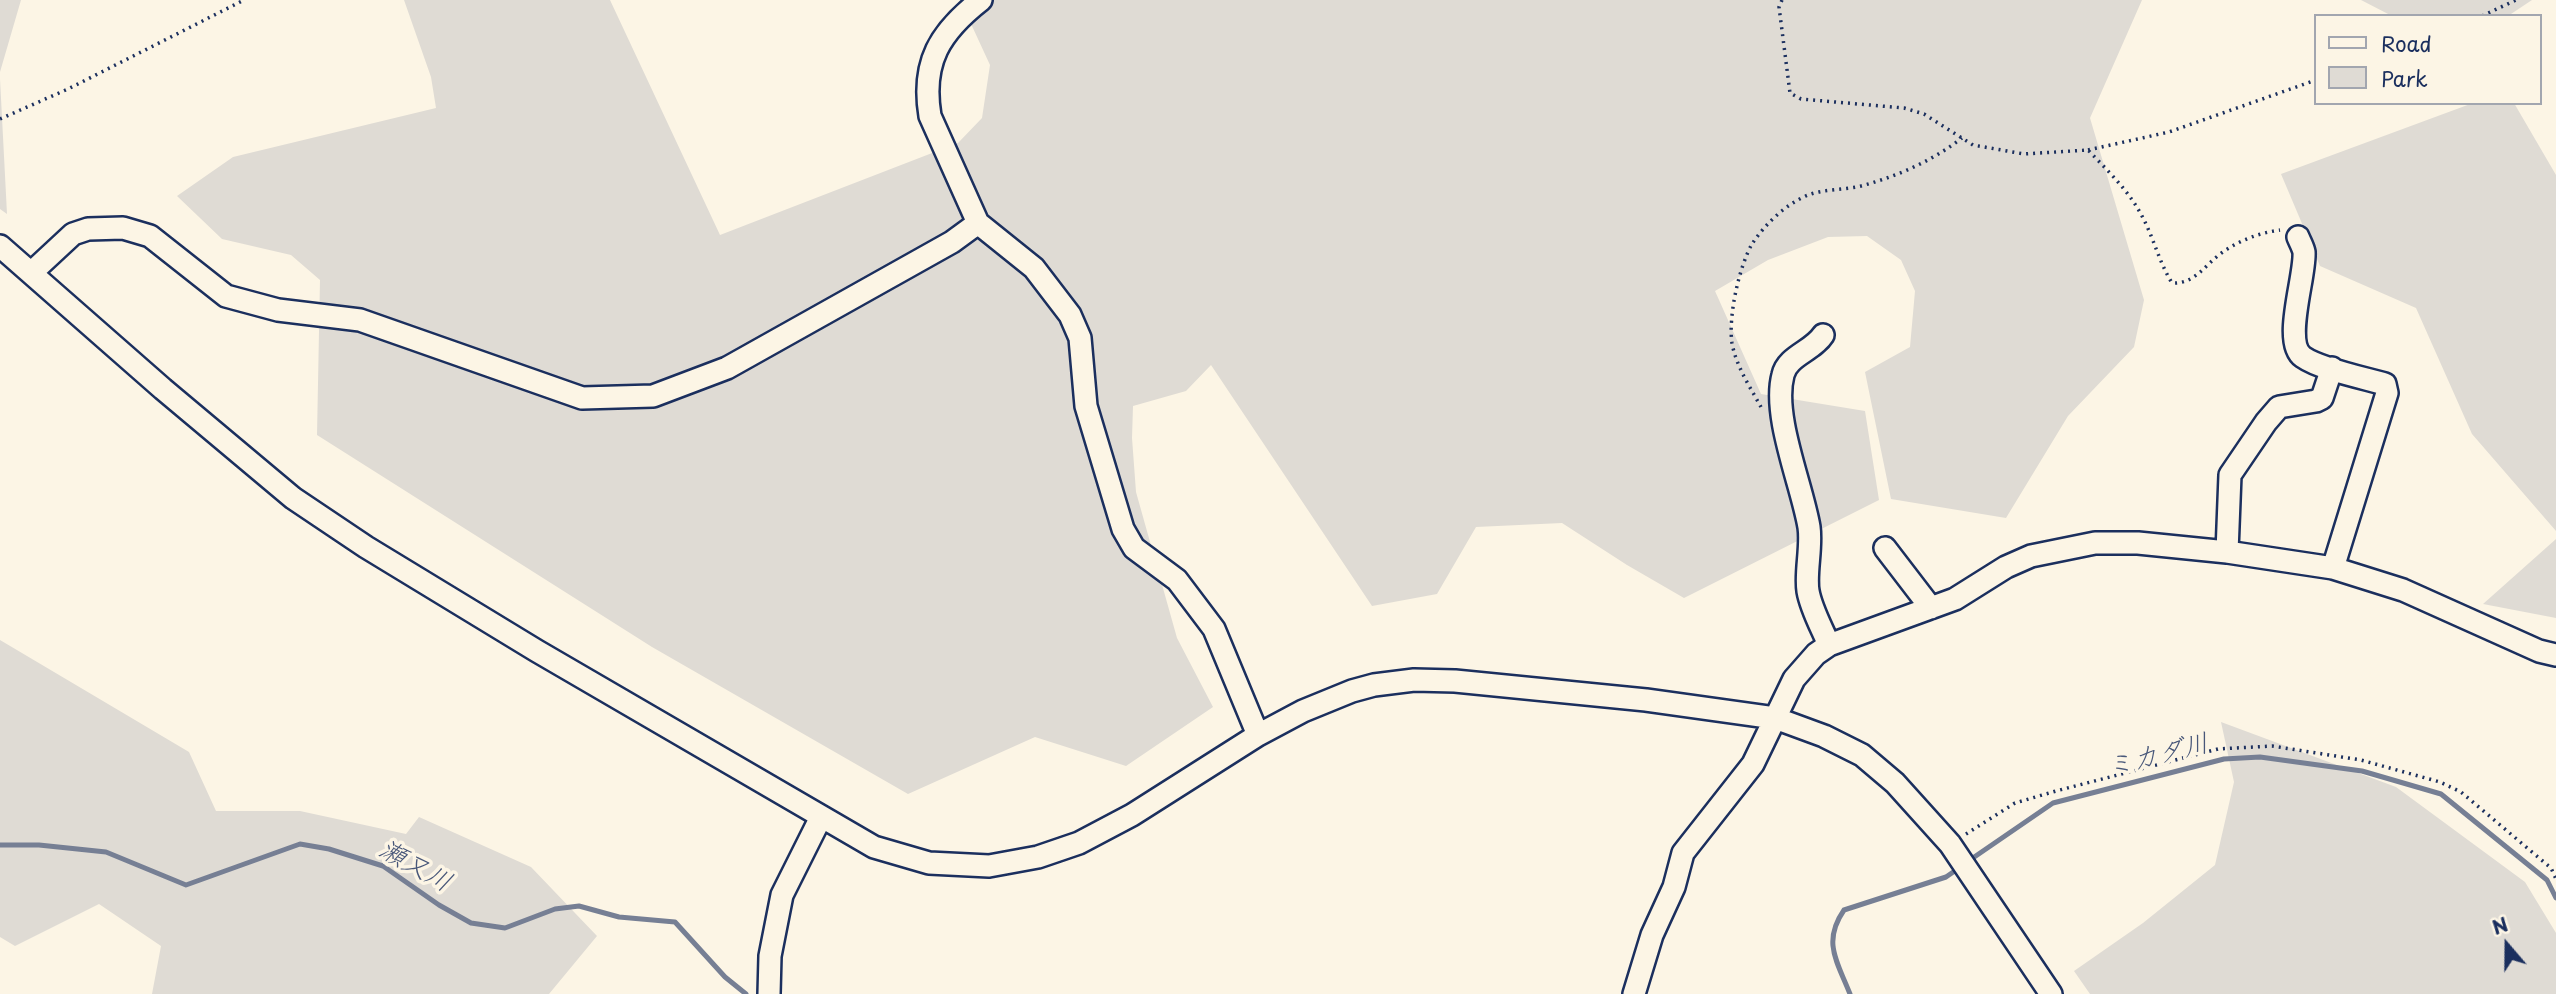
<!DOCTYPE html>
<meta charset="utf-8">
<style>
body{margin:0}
#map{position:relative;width:2556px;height:994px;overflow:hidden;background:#fcf5e5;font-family:"Playpen Sans",sans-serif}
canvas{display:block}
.legend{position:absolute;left:2314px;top:14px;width:228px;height:91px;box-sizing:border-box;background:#fcf5e5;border:2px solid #a2a6af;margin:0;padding:9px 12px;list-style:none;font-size:21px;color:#1b2f5e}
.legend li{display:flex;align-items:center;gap:14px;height:35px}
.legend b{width:35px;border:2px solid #a2a6af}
.north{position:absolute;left:2472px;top:910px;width:70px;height:70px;-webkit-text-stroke:5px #fcf5e5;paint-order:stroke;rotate:340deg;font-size:19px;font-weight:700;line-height:28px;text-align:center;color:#1b2f5e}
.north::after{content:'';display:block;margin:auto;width:24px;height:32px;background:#1b2f5e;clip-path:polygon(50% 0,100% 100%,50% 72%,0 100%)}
</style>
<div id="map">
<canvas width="2556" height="994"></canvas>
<ul class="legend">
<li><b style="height:9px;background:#fcf5e5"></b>Road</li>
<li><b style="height:19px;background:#dfdbd4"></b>Park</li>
</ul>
<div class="north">N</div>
</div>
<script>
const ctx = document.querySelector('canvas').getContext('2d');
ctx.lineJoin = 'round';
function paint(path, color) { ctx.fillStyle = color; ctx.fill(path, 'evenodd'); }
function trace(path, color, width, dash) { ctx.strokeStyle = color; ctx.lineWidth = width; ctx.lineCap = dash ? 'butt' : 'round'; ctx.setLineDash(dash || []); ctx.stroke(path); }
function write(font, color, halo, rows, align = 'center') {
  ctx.font = font + ' "Playpen Sans","Klee One",sans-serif'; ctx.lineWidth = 7; ctx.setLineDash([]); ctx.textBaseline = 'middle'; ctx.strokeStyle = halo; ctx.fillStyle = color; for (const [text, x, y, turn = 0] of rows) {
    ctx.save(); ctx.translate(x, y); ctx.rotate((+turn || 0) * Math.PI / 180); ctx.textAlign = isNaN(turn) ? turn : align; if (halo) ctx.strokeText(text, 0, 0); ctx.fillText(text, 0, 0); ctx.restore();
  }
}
const green = new Path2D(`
 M 0,0 L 21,0 L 0,72 Z
 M 404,0 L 610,0 L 720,235 L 958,143 L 982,118 L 990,65 L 960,0 L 2142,0 L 2090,118 L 2144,300 L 2134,347 L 2068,416 L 2006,518 L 1891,499 L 1865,372 L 1910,347 L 1915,291 L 1901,260 L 1867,236 L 1828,237 L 1768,260 L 1715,291 L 1761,394 L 1865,411 L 1879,500 L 1684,598 L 1627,565 L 1562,523 L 1476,527 L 1437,594 L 1372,606 L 1211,365 L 1186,391 L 1133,406 L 1132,438 L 1136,492 L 1177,638 L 1213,707 L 1126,766 L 1035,737 L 908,794 L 652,647 L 317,435 L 320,280 L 291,255 L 222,239 L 177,196 L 233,157 L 436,108 L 431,77 Z
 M 2361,0 L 2532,0 L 2508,16 L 2392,16 Z
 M 0,79 L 7,214 L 0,209 Z
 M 2473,103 L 2514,103 L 2556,175 L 2556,531 L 2472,434 L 2416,308 L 2320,266 L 2281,174 Z
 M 2556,539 L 2556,618 L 2483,604 Z
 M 0,640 L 189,752 L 216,811 L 300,811 L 406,834 L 419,817 L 531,867 L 597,936 L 549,994 L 152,994 L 161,946 L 99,904 L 15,946 L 0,937 Z
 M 2221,722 L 2396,787 L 2525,882 L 2556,933 L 2556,994 L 2090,994 L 2074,971 L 2143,923 L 2215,865 L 2234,782 Z`);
const stream = new Path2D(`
 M 0,845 L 39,845 L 106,852 L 186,885 L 300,844 L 329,849 L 383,866 L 439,905 L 471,923 L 505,928 L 555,909 L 579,906 L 619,917 L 675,922 L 725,977 L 746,994
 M 1967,862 L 2053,803 L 2224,759 L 2260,757 L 2362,771 L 2441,794 L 2547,880 L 2556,898
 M 1850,994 C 1837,961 1822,942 1844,910 L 1946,877 L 1959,868`);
const path = new Path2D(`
 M 1782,0 L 1779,7 L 1790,93 L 1801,99 L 1904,108 L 1924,114 L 1973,145 L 2024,154 L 2088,150 C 2108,171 2130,192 2143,218 C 2154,239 2159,262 2172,283 C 2196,284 2205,264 2223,252 C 2240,240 2259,233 2280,230
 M 2482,16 L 2516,0
 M 0,119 L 68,89 L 244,0
 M 2088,150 L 2169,132 L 2316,80
 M 1761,407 C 1750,387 1736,366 1732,343 C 1728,317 1739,267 1752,244 C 1765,224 1786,204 1808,195 C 1824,189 1844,190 1861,186 C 1898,176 1932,161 1962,138
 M 1966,834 L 2015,803 L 2056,791 L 2218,749 L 2272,746 L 2361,760 L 2440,782 L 2461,792 L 2551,868 L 2556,879`);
const minor = new Path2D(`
 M 981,0 C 940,32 921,62 930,116 L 978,223 L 1034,268 L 1070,315 L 1080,338 L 1086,406 L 1123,529 L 1134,548 L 1177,580 L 1214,629 L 1258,735
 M 2298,237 C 2300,242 2303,247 2304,252 C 2306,275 2282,342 2303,357 C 2320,369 2364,378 2385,384 L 2387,393 L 2333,568
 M 0,246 L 163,389 L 293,498 L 366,547 L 537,651 L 874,847 L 929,863 L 989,866 L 1038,857 L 1079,843 L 1132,815 L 1258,735 L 1303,711 L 1352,691 L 1374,685 L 1414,680 L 1455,681 L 1646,700 L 1775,718 L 1824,736 L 1862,755 L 1895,783 L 1950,844 L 2051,994
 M 31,273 L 73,234 L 88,229 L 123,228 L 150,236 L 226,296 L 278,310 L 360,320 L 582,398 L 653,396 L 727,368 L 952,242 L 978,223
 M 1823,335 C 1813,351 1787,356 1783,375 C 1772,416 1802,485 1809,527 C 1812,547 1805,573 1808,591 C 1811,609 1822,628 1829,645
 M 1885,548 L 1931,608
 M 2227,552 L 2230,475 L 2266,422 L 2279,407 L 2316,401 L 2322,398 L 2332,368
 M 769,994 L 770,956 L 782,895 L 821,817
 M 1634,994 L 1652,935 L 1674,887 L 1683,853 L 1753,764 L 1794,679 L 1816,654 L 1829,645 L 1955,599 L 2006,567 L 2031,556 L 2095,543 L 2138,543 L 2227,552 L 2333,568 L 2403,590 L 2539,651 L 2556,655`);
const waterNames = [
 ["ミカダ川",2158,756,-14],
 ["瀬又川",415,867,29]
];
paint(green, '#dfdbd4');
trace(stream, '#767f94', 5);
trace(minor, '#1b2f5e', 26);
trace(path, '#1b2f5e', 3.5, [2, 5]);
trace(minor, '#fcf5e5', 21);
write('italic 26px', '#485779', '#fcf5e5', waterNames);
</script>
